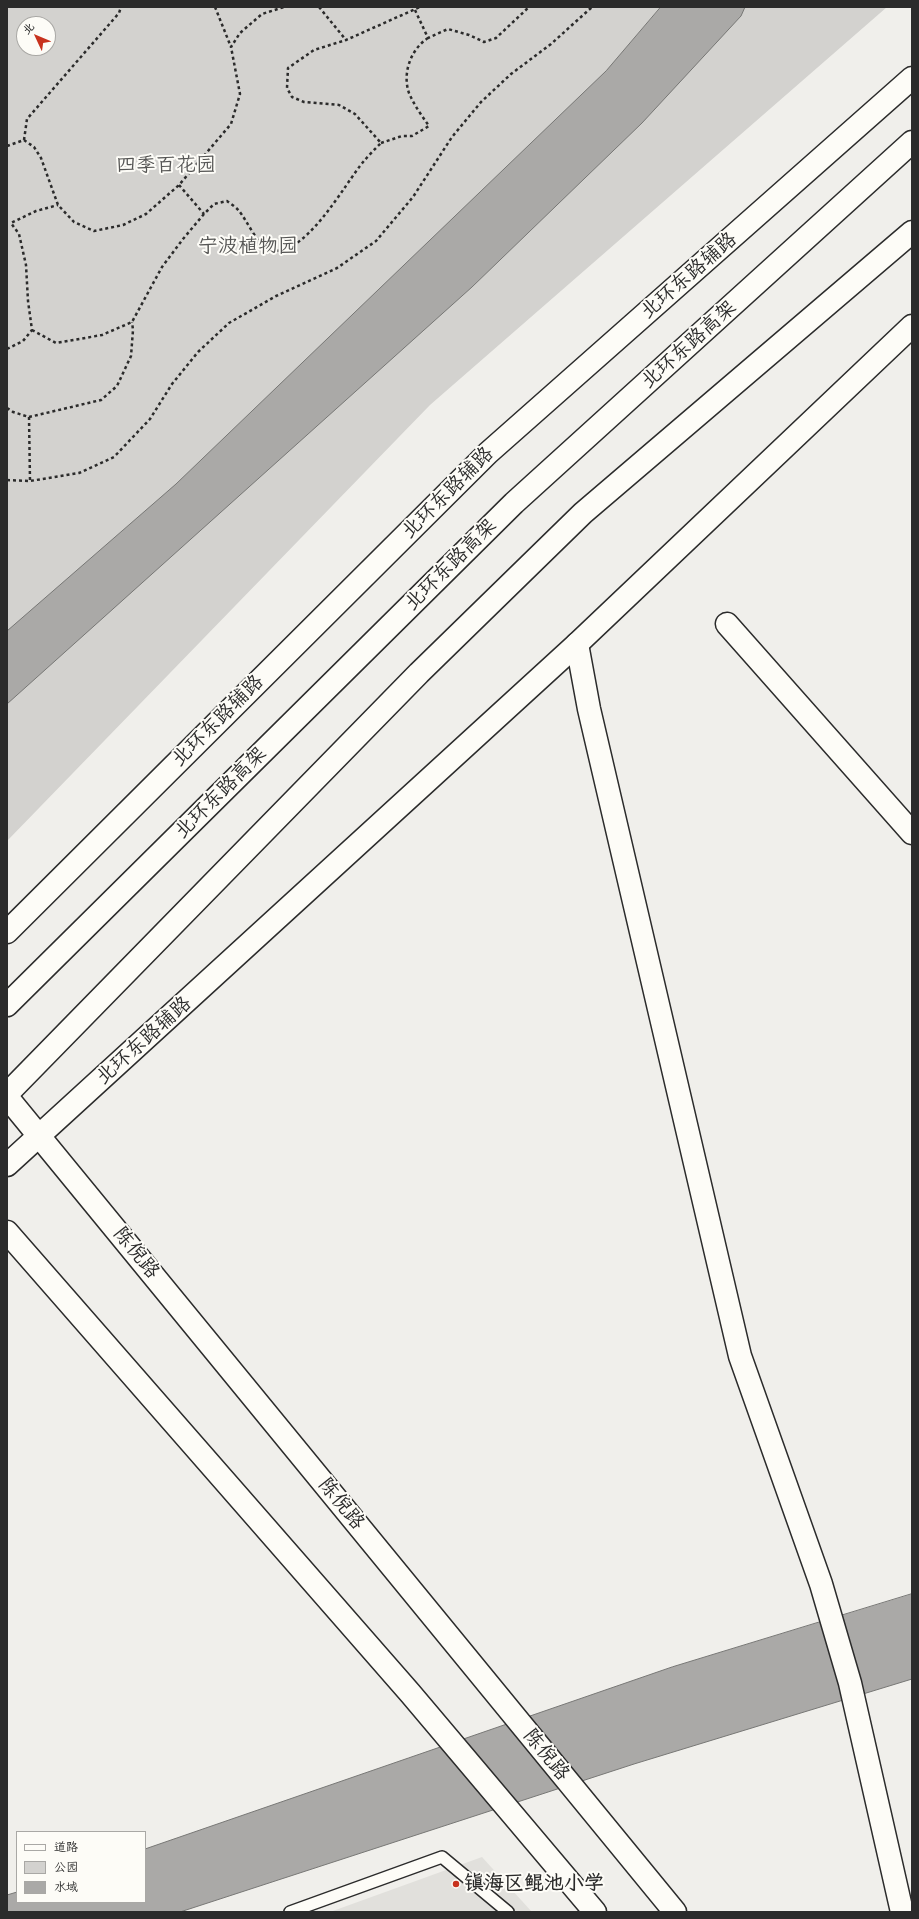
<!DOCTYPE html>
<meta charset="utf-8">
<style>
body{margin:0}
#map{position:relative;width:919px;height:1919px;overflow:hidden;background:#f0efeb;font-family:Caveat,"LXGW WenKai TC",sans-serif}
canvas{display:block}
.frame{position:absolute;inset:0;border:8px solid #2b2b2b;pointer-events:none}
.legend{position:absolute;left:16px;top:1831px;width:130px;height:72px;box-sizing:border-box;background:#fdfcf7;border:1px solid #a9a8a5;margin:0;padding:5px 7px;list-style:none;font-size:12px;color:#2b2b2b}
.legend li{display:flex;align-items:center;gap:8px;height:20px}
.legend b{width:20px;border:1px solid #a9a8a5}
.north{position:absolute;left:16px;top:16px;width:40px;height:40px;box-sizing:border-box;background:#fdfcf7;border:1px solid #a9a8a5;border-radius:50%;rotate:314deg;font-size:11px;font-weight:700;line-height:16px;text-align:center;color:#2b2b2b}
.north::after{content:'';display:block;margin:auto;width:14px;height:18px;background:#c8321e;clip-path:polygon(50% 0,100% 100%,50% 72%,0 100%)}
</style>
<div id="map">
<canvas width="919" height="1919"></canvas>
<div class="frame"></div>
<ul class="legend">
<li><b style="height:5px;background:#fdfcf7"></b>道路</li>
<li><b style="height:11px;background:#d3d2cf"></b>公园</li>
<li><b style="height:11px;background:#aaa9a7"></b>水域</li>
</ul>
<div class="north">北</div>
</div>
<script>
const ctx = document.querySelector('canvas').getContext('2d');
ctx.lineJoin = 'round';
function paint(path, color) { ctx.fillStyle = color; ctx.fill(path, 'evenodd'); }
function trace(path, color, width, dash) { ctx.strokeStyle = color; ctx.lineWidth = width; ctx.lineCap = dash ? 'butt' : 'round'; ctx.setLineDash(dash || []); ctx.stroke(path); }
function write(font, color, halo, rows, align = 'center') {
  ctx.font = font + ' Caveat,"LXGW WenKai TC",sans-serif'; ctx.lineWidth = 4; ctx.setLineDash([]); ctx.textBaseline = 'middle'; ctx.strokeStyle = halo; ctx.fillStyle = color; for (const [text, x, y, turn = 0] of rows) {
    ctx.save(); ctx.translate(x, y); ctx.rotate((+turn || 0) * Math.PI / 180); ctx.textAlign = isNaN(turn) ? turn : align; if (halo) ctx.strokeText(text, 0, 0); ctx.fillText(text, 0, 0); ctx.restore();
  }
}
const built = new Path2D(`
 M 482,1857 L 532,1912 L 330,1912 Z`);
const green = new Path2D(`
 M 7,7 L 887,7 L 430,405 L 7,841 ZM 24,24 L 48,24 L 48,48 L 24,48 Z`);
const water = new Path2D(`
 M 661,7 L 745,7 L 741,16 L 642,123 L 472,287 L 7,704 L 7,631 L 176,484 L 606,71 Z
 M 912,1594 L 912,1679 L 634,1764 L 180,1912 L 7,1912 L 7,1895 L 17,1892 L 17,1902 L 145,1902 L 145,1849 L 672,1667 Z`);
const path = new Path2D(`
 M 215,7 L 231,47
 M 319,7 L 346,40
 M 415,10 L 428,38 L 448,29 L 469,35 L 484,42 L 496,38 L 529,7
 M 24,140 L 27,119 L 119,13 L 121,7
 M 381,143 L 402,136 L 412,136 L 429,126 C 422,116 414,105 409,93 C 402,73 411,49 428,38
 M 7,146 L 24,140 L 34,147 L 41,158 L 58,205 L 74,222 L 94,231 L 123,225 L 146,214 L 179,185 L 231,124 L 240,94 L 231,47 L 240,33 L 262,14 L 284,7
 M 179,185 L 204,214
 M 32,330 L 56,343 L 102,335 L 132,322 L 162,267 L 183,239 L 204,214 L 214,204 L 227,201 C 231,204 236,207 239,211 C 246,219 257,243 266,248 C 302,266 346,181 364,161 C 369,155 375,149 381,143 L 355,114 L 339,105 L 304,102 L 292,97 L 287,88 L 288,68 L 314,50 L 346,40 L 420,7
 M 7,349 L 23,341 L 32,330 L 28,301 L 26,265 L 19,234 L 11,223 L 36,211 L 58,205
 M 7,408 L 13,412 L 29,417 L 30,481
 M 29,417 L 101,400 L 117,386 L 131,356 L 133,330 L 132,322
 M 7,480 L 30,481 L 79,473 L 114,457 L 150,419 L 172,384 L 198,352 L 229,323 L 276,296 L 337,268 L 376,241 L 413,197 L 452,137 L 481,102 L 511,74 L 551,44 L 592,7`);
const service = new Path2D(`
 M 290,1912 L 442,1857 L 508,1912`);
const minor = new Path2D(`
 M 727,624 L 912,833
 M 577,644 L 589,709 L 740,1356 L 821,1584 L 850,1683 L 902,1912`);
const tertiary = new Path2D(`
 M 7,1097 L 675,1912
 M 7,1232 L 410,1693 L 595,1912`);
const primary = new Path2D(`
 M 7,932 L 488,453 L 912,78
 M 7,1165 L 577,644 L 912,326`);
const trunk = new Path2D(`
 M 7,1005 L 514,503 L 912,142
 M 7,1094 L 419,673 L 583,513 L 912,232`);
const markers = [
 [456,1884,4,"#c8321e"]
];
const parkNames = [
 ["四季百花园",166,166],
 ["宁波植物园",248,247]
];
const streetNames = [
 ["北环东路辅路",689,276,-41],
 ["北环东路高架",689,345,-42],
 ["北环东路辅路",448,493,-45],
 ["北环东路高架",451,565,-45],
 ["北环东路辅路",218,721,-45],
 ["北环东路高架",221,793,-45],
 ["北环东路辅路",144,1041,-42],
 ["陈倪路",136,1253,51],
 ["陈倪路",341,1504,51],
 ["陈倪路",546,1755,51]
];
const poiNames = [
 ["镇海区鲲池小学",464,1884]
];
paint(built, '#e1e0dc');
paint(green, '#d3d2cf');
paint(water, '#aaa9a7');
trace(water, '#777775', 1);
trace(service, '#2b2b2b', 14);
trace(minor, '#2b2b2b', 25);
trace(tertiary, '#2b2b2b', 25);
trace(primary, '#2b2b2b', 25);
trace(trunk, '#2b2b2b', 25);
trace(path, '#2b2b2b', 2.5, [3, 3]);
trace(service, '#fdfcf7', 11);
trace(minor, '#fdfcf7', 22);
trace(tertiary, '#fdfcf7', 22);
trace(primary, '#fdfcf7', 22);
trace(trunk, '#fdfcf7', 22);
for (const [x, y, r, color] of markers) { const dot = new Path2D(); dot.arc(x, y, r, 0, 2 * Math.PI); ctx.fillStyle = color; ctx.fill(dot); trace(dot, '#fdfcf7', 1.5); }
write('20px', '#555554', '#fdfcf7', parkNames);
write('20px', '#2b2b2b', '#fdfcf7', streetNames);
write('bold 20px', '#2b2b2b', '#fdfcf7', poiNames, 'left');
</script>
